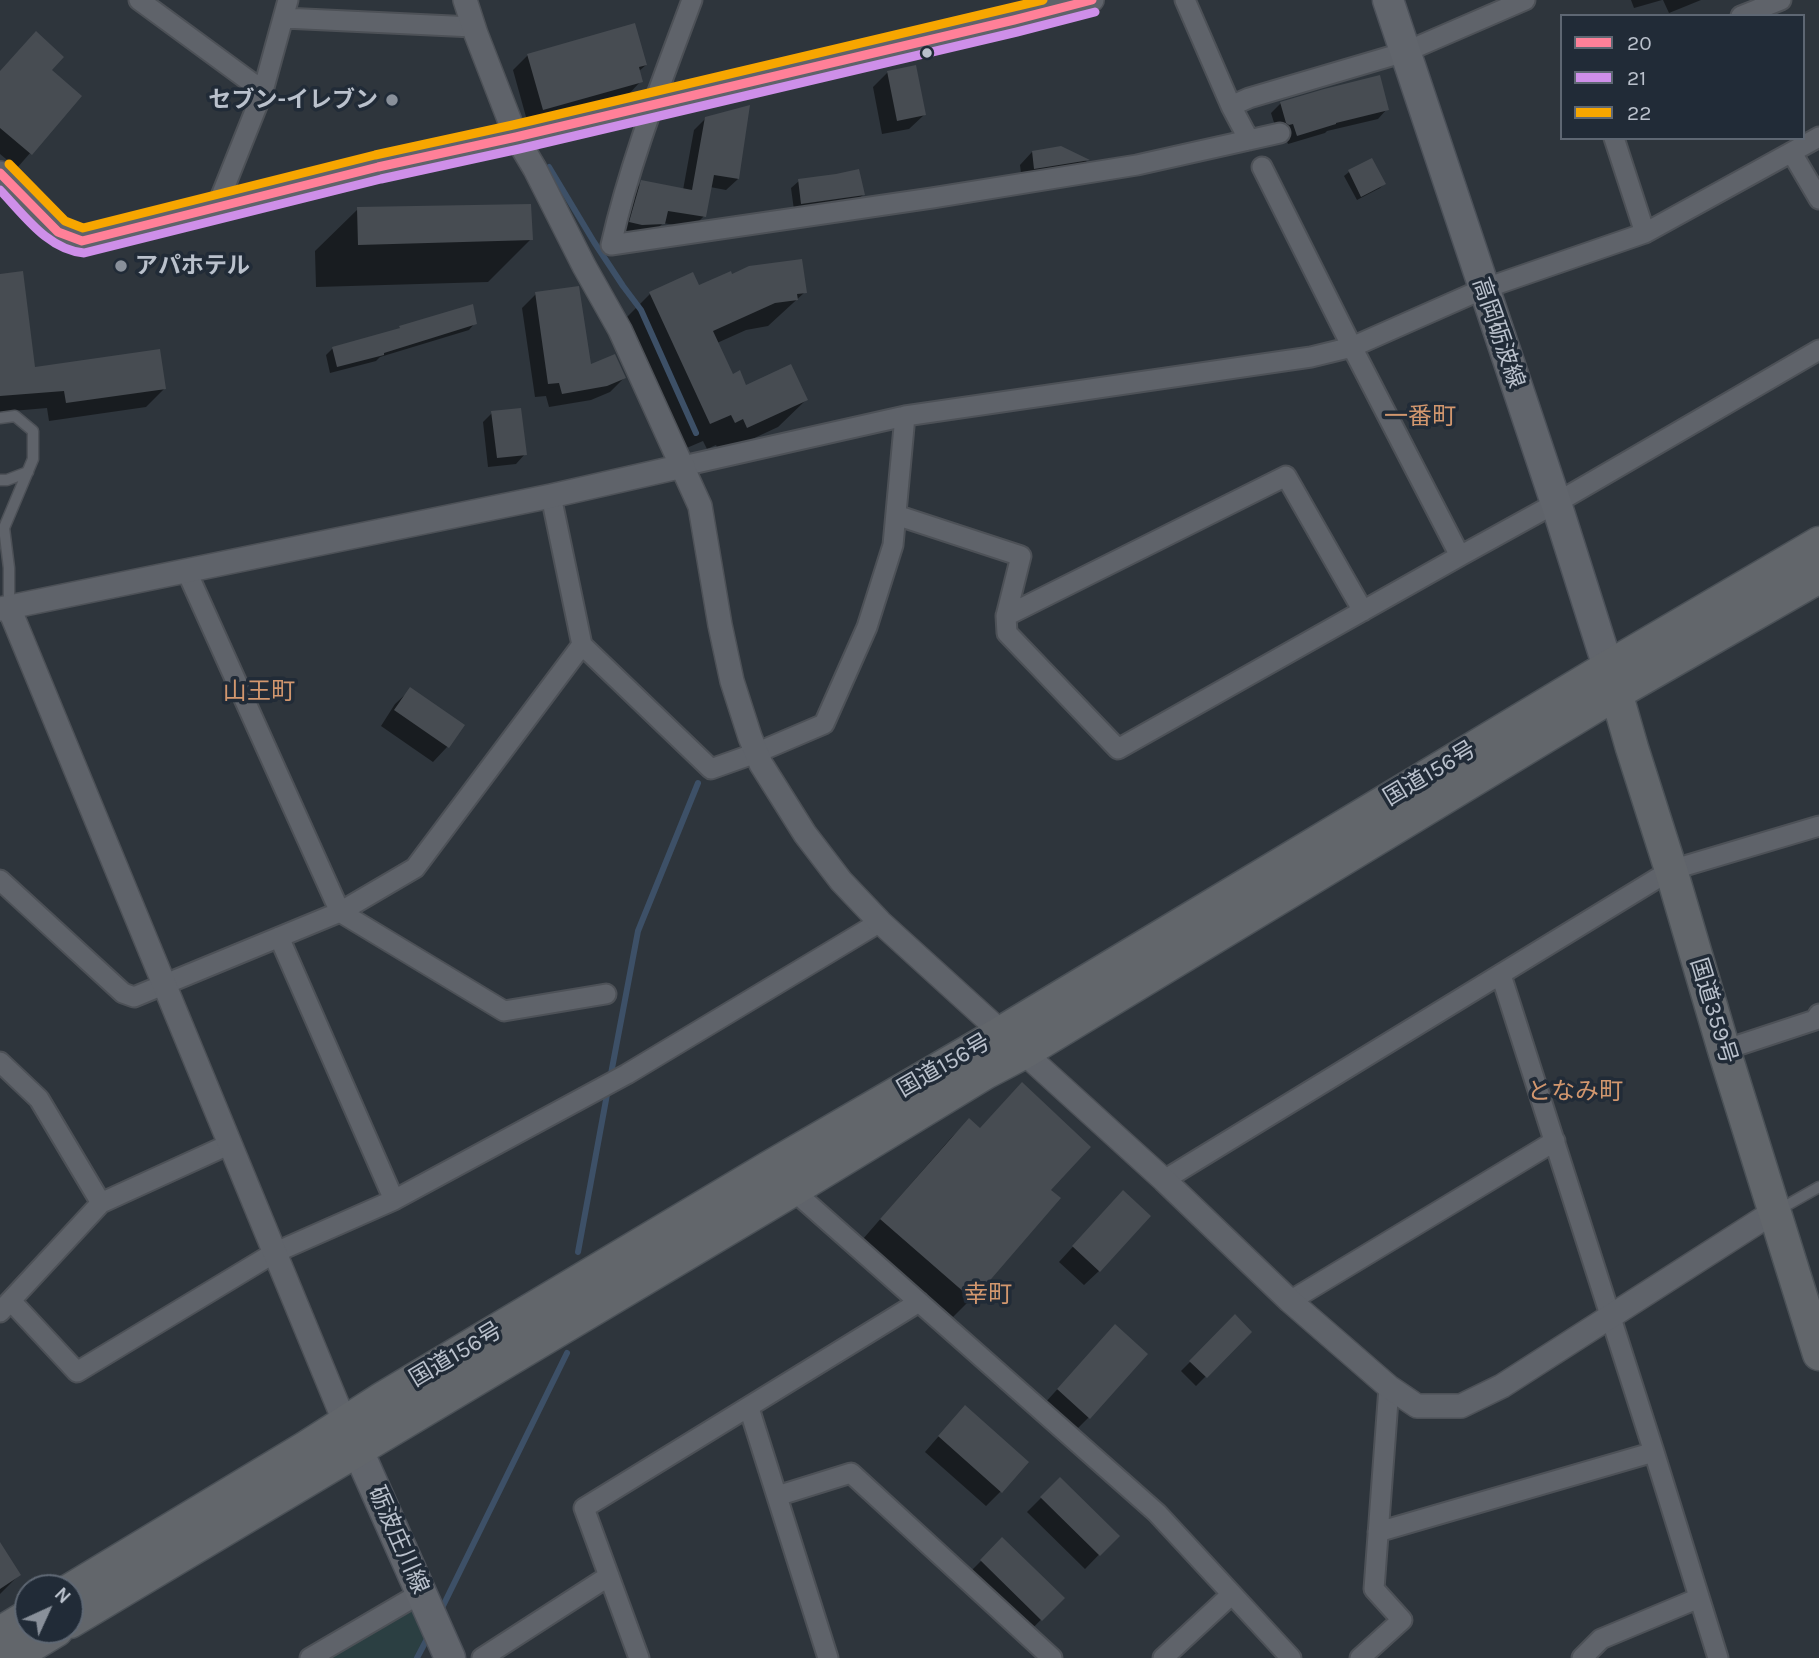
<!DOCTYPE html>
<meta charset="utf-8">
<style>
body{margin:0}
#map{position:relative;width:1819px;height:1658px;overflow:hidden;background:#2e353c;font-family:Karla,sans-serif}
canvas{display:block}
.legend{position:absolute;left:1560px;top:14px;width:245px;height:126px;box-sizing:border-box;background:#212b37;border:2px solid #5e6773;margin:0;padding:9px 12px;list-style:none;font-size:21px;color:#bac1cc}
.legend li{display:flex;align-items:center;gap:14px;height:35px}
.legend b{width:35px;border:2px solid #5e6773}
.north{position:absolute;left:14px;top:1574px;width:70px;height:70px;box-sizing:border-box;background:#212b37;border:2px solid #5e6773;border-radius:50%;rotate:45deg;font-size:19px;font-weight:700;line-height:28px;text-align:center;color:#bac1cc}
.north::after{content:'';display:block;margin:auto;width:24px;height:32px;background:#89909a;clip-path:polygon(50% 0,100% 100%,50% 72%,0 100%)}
</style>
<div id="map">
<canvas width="1819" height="1658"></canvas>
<ul class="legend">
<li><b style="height:9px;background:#ff8098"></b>20</li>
<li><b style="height:9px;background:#ce8fe9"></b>21</li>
<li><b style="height:9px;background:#f7a600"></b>22</li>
</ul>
<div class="north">N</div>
</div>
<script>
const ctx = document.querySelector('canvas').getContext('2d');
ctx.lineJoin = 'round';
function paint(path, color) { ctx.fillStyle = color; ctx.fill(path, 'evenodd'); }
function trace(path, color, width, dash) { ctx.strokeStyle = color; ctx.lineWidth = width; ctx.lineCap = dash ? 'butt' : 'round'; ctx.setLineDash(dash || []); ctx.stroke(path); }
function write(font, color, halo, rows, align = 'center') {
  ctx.font = font + ' Karla,"Noto Sans JP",sans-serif'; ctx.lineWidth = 7; ctx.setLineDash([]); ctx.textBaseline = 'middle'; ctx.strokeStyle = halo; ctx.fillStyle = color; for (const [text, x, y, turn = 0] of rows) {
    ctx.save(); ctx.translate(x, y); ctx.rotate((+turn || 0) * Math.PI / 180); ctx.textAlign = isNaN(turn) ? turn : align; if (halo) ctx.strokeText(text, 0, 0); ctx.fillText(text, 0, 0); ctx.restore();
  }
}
const green = new Path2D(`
 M 413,1608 L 431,1623 L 414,1658 L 328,1658 Z`);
const shadow = new Path2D(`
 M 1631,0 L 1662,0 L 1634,8 Z
 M 1663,0 L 1701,0 L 1669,13 Z
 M 528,55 L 646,65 L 639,71 L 641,81 L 627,96 L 528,124 L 513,70 Z
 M 50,70 L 80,96 L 17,168 L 0,154 L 0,72 Z
 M 888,72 L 924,115 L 909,129 L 882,134 L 873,87 Z
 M 1281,103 L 1387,109 L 1378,119 L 1327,131 L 1325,133 L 1288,144 L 1284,133 L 1277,132 L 1271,113 Z
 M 706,118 L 738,179 L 726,190 L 710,187 L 704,216 L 692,228 L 663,223 L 651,235 L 619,233 L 630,194 L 642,182 L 683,190 L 694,130 Z
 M 1061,148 L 1087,161 L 1076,172 L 1022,181 L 1020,165 L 1032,152 Z
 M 1372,160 L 1384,184 L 1380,188 L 1357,200 L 1344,176 L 1349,172 Z
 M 799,181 L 863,195 L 855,202 L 794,210 L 791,188 Z
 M 358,209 L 531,239 L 488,282 L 316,287 L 315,251 Z
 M 0,276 L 34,369 L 164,389 L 146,407 L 49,421 L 47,408 L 0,412 Z
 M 732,276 L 805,292 L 768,326 L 746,330 L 717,343 L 732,376 L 746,387 L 806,400 L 778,427 L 720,454 L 716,445 L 707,449 L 703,441 L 682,450 L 623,321 L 650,294 L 698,288 Z
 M 536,294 L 590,366 L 624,378 L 610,392 L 591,400 L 549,407 L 546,396 L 535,397 L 522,308 Z
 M 475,323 L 469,330 L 380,357 L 376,361 L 330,373 L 326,355 L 332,349 L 397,331 L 400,328 Z
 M 492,413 L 525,454 L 516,464 L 488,467 L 483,422 Z
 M 410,690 L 462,726 L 447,747 L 433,762 L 381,726 L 395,704 Z
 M 969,1120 L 1049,1190 L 972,1298 L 953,1317 L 863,1239 L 950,1139 Z
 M 1109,1207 L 1099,1271 L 1084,1285 L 1059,1262 Z
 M 1235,1317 L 1250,1332 L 1196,1386 L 1181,1371 Z
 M 1101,1341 L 1089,1417 L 1074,1432 L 1044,1404 Z
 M 951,1422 L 1001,1491 L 986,1506 L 925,1452 Z
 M 1060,1479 L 1117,1536 L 1085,1569 L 1027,1512 Z
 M 1002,1540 L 1062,1598 L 1027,1634 L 966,1576 Z
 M 0,1545 L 19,1575 L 0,1594 Z`);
const stream = new Path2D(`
 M 549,167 L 594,242 L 623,286 L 641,310 L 696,433
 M 610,1079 L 638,931 L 698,783
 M 578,1252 L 608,1089
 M 440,1612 L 567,1353
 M 417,1658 L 429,1635`);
const building = new Path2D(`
 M 635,23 L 647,65 L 639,67 L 643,82 L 543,110 L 527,54 Z
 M 36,31 L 64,57 L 52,70 L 82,96 L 32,155 L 0,128 L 0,71 Z
 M 916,65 L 926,115 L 897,121 L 887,71 Z
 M 1380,75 L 1389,110 L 1336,123 L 1336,124 L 1297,136 L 1293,124 L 1289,125 L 1286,123 L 1280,102 L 1324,89 Z
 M 750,105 L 739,179 L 714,175 L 706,217 L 668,211 L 665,224 L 642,225 L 629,222 L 641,180 L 692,190 L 705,117 Z
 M 1061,146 L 1090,160 L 1034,169 L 1032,151 Z
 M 1372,158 L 1386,184 L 1361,197 L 1348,170 Z
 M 859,169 L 865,195 L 801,204 L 798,179 L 836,174 Z
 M 531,204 L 533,240 L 358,245 L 357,207 Z
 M 802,259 L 807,293 L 797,294 L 798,300 L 775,303 L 713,331 L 733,374 L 740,370 L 746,385 L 791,364 L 808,400 L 747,428 L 743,419 L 735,423 L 731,415 L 710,424 L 649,292 L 693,272 L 699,285 L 731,271 L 732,274 L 749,266 Z
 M 23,271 L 35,367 L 160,349 L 166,389 L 66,403 L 64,391 L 0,396 L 0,274 Z
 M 579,286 L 591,364 L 615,354 L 626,378 L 607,386 L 562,394 L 559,383 L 548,384 L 535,292 Z
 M 473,304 L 477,324 L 384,353 L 384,355 L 337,367 L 332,347 L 400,328 L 399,326 Z
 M 521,408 L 527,455 L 497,458 L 491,411 Z
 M 410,687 L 465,725 L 449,748 L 394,710 Z
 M 1022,1082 L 1091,1147 L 1051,1190 L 1061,1198 L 973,1300 L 880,1219 L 969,1118 L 980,1128 Z
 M 1123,1190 L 1151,1216 L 1100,1272 L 1072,1246 Z
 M 1235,1314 L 1252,1332 L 1207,1378 L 1189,1361 Z
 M 1115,1324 L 1148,1354 L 1090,1419 L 1057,1389 Z
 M 965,1405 L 1029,1462 L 1002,1493 L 938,1436 Z
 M 1060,1477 L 1120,1536 L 1100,1556 L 1040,1497 Z
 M 1002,1537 L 1065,1598 L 1042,1621 L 980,1560 Z
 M 0,1542 L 21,1575 L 0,1589 Z`);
const service = new Path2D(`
 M 0,418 L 15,416 L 33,431 L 33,459 L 4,528 L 9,568 L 9,607
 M 0,480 L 7,480 L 28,472
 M 1780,1209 L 1819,1187`);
const minor = new Path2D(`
 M 139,0 L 263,91
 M 692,0 C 662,81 630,161 611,245 L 932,198 L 1137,165 L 1280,133
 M 1185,0 L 1231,106 L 1249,140
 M 1741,16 L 1781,0
 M 284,18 L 473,27
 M 1231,106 L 1249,98 L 1405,52 L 1525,0
 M 1614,138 L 1645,233
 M 1792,153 L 1819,199
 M 1262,167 L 1352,347 L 1460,556 L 1556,503 L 1819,350
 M 217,206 L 263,91 L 288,0
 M 683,466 L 905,416 L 1311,357 L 1352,347 L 1483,289 L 1645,233 L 1819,137
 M 896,515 L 1021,556 L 1006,616
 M 187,572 L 340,912 L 504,1011 L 606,994
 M 1363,611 L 1286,476 L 1006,616 L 1007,633 L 1118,749 L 1460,556
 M 582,645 L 711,769 L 756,753 L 824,724 L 867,627 L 893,545 L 905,416
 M 0,880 L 123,993 L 134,997 L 340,912 L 415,868 L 582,645 L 551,496
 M 279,937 L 394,1200
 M 1501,975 L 1654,1452 L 1718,1658
 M 1724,1050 L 1815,1020 L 1819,1014
 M 0,1062 L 39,1099 L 101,1203
 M 1164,1180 L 1671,870 L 1819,826
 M 787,1185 L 1157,1513 L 1291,1658
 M 11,1301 L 77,1372 L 274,1253 L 394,1200 L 627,1074 L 880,922
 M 1290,1301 L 1555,1141
 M 0,1312 L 101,1203 L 230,1144
 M 749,1408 L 828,1658
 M 777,1496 L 851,1473 L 1052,1658
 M 1378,1532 L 1654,1452
 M 310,1658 L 421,1593
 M 482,1658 L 609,1576
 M 639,1658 L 584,1508 L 919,1302
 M 1163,1658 L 1232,1594
 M 1360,1658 L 1402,1620 L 1374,1589 L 1389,1387
 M 1582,1658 L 1601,1639 L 1699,1598`);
const tertiary = new Path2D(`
 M 465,0 L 476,34 L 516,137 L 535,169 L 584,266 L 620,330 L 700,506 L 720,625 L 732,681 L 750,737 L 761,764 L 805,834 L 841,881 L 880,922 L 1164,1180 L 1290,1301 L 1389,1387 L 1417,1406 L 1461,1406 L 1502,1386 L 1775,1211
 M 0,173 L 58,232 L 82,241 L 378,167 L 516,137 L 1014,20 L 1092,0
 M 9,608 L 345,1423
 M 0,609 L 551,496 L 683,466`);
const primary = new Path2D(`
 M 1388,0 L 1556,503 L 1608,667
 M 348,1428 L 450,1658`);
const trunk = new Path2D(`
 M 1611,675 L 1632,748 L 1671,870 L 1724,1050 L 1819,1354
 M 70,1590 L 305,1448 L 383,1398 L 768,1168 L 1002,1032 L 1608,667 L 1819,543
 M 70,1622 L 793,1190 L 985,1073 L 1025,1052 L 1617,693 L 1819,577
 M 0,1633 L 28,1616
 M 11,1658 L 57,1630`);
const bus1 = new Path2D(`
 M 0,173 L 58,232 L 82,241 L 378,167 L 516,137 L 1014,20 L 1092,0`);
const bus2 = new Path2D(`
 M 0,190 C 24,215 48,250 84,253 L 381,179 L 519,149 L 1017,32 L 1095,12`);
const bus3 = new Path2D(`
 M 9,164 L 65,221 L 83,228 L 375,155 L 513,125 L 1043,0`);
const markers = [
 [927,53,6,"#bac1cc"],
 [392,100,7,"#89909a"],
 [121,266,7,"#89909a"]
];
const poiNames = [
 ["セブン-イレブン",378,100],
 ["アパホテル",135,266,"left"]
];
const streetNames = [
 ["高岡砺波線",1498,333,71],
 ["国道156号",1430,774,-31],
 ["国道359号",1713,1011,73],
 ["国道156号",944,1066,-30],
 ["国道156号",456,1355,-31],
 ["砺波庄川線",398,1540,66]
];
const neighbourhoodNames = [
 ["一番町",1420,417],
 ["山王町",259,692],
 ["となみ町",1575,1092],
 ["幸町",988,1295]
];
paint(green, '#2b3f42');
paint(shadow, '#0007');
trace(stream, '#3d5067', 6);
paint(building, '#474c52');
trace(service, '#4d5157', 13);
trace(minor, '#4d5157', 23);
trace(tertiary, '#4d5157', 26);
trace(primary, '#4c5159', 33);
trace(trunk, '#4b5157', 35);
trace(service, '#5f636a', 10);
trace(minor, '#5f636a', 19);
trace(tertiary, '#5f636a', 23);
trace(primary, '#61656c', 30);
trace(trunk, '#62666b', 32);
trace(bus1, '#ff8098', 9);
trace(bus2, '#ce8fe9', 9);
trace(bus3, '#f7a600', 9);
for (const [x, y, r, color] of markers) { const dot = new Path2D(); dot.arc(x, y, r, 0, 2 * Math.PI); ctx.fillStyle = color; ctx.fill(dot); trace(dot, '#212b37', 2.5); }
write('bold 23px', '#bac1cc', '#212b37', poiNames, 'right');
write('23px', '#bac1cc', '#212b37', streetNames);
write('24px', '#d2976e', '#212b37', neighbourhoodNames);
</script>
